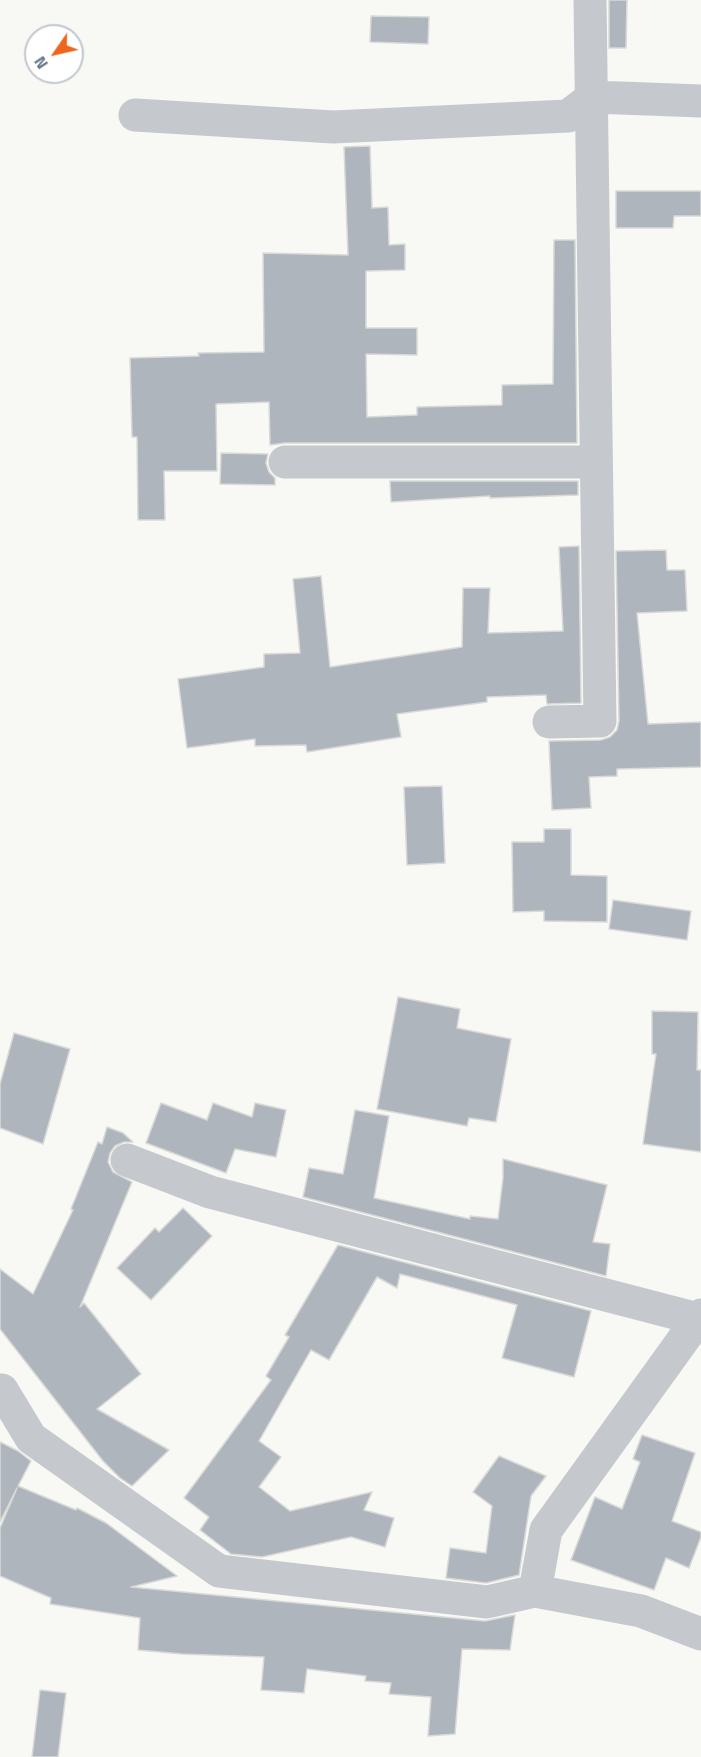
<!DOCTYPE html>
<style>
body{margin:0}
#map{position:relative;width:701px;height:1757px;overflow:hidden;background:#f8f8f5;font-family:"Titillium Web",sans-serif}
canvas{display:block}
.north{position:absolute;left:24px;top:24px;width:60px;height:60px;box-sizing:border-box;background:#fff;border:2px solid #c1c8cf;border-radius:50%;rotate:236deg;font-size:16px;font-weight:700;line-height:24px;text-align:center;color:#657587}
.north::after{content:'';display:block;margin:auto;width:21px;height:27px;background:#eb6721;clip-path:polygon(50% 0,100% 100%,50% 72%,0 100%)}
</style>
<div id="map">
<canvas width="701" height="1757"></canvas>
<div class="north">N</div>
</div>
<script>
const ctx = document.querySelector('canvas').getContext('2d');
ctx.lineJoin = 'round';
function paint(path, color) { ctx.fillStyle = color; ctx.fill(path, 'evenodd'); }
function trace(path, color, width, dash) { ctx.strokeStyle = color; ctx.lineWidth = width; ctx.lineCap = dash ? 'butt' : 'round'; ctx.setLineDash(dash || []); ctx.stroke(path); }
const building = new Path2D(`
 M 609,0 L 627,0 L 626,48 L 609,48 Z
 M 371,16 L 429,17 L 428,44 L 370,42 Z
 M 370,146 L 372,208 L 388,207 L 389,245 L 405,244 L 405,270 L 366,271 L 366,328 L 417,328 L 417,355 L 366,354 L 367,417 L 417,415 L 417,407 L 502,405 L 502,385 L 553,384 L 554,240 L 575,240 L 577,443 L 285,443 L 270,445 L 269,402 L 216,404 L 217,471 L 164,471 L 165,520 L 138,520 L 137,437 L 132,437 L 130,358 L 199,356 L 198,353 L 264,352 L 263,253 L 348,255 L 344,147 Z
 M 616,191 L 701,191 L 701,216 L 674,216 L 673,228 L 616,228 Z
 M 221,453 L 268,454 L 266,463 L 269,472 L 275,478 L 275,485 L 220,484 Z
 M 390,481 L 578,481 L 578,495 L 490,498 L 490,496 L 391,502 Z
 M 579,546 L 581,703 L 547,704 L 546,695 L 487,697 L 487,702 L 397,714 L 401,737 L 307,752 L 306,745 L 255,746 L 255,739 L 187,748 L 178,679 L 264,667 L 264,654 L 300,653 L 293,579 L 321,576 L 330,667 L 462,647 L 463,588 L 490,588 L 488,633 L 563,631 L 559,547 Z
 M 666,550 L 667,570 L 685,570 L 687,611 L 637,613 L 648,724 L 701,722 L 701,767 L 617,769 L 617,776 L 589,777 L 591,808 L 552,810 L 549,741 L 601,740 L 610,737 L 617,730 L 619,721 L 616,551 Z
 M 442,786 L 445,863 L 407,865 L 404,787 Z
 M 544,829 L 571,829 L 571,875 L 607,876 L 607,922 L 544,921 L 544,911 L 513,912 L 512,842 L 544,842 Z
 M 613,900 L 691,911 L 687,940 L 609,929 Z
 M 398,997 L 460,1009 L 457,1028 L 511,1039 L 496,1122 L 469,1118 L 467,1126 L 377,1109 Z
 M 652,1011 L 698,1012 L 697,1070 L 701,1070 L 701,1152 L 643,1144 L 656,1054 L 652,1054 Z
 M 14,1033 L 70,1049 L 43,1144 L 0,1128 L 0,1084 Z
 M 161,1103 L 207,1120 L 213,1103 L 252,1117 L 255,1103 L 286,1110 L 276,1157 L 235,1149 L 226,1173 L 146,1143 Z
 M 355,1110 L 389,1116 L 374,1198 L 470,1219 L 470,1216 L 498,1219 L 503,1178 L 503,1159 L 607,1185 L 593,1242 L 610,1244 L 606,1276 L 303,1197 L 309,1168 L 343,1174 Z
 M 107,1127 L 123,1133 L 133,1142 L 124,1142 L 115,1146 L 110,1153 L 108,1162 L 113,1172 L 132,1182 L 80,1307 L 84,1303 L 141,1374 L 97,1409 L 169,1450 L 132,1486 L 120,1478 L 103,1461 L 0,1329 L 0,1269 L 33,1294 L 73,1210 L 71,1209 L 98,1142 L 102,1144 Z
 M 183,1208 L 212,1236 L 151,1300 L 117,1268 L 155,1228 L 159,1232 Z
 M 338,1245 L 591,1311 L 574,1377 L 502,1358 L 517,1305 L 400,1274 L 397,1288 L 377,1277 L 329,1360 L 311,1350 L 259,1441 L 281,1457 L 259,1487 L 290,1511 L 372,1492 L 364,1510 L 394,1518 L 385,1547 L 351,1537 L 262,1557 L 231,1554 L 200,1530 L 209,1517 L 184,1498 L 271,1380 L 266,1376 L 289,1337 L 285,1335 Z
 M 642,1435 L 695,1453 L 672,1521 L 701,1532 L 701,1537 L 689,1568 L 666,1558 L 654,1590 L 571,1560 L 595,1497 L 622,1509 L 640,1462 L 633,1459 Z
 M 0,1442 L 18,1451 L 31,1461 L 18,1486 L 76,1510 L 77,1508 L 106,1523 L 177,1576 L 131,1587 L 485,1621 L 515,1615 L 510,1650 L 462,1649 L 455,1734 L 428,1736 L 431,1697 L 389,1694 L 391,1683 L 365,1681 L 366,1676 L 307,1669 L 304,1693 L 261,1690 L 264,1657 L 182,1654 L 138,1650 L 140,1618 L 50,1604 L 51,1598 L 0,1576 L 0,1528 L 17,1488 L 0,1522 Z
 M 499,1456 L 546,1476 L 531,1496 L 519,1575 L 486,1583 L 446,1578 L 450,1548 L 486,1553 L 492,1506 L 473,1492 Z
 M 40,1690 L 66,1693 L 58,1757 L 32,1757 Z`);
const street = new Path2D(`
 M 135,115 L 333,127 L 568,116 L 593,97 L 701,101
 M 285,462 L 596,462
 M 549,722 L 600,721 L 590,0
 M 127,1160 L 210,1192 L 698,1319
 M 0,1391 L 2,1390 L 31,1438 L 219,1571 L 487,1602 L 535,1591 L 641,1611 L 701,1634
 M 535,1591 L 546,1530 L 701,1315`);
paint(building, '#aeb5bc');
trace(building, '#d9dad7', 1.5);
trace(street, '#c5c8cc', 33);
</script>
